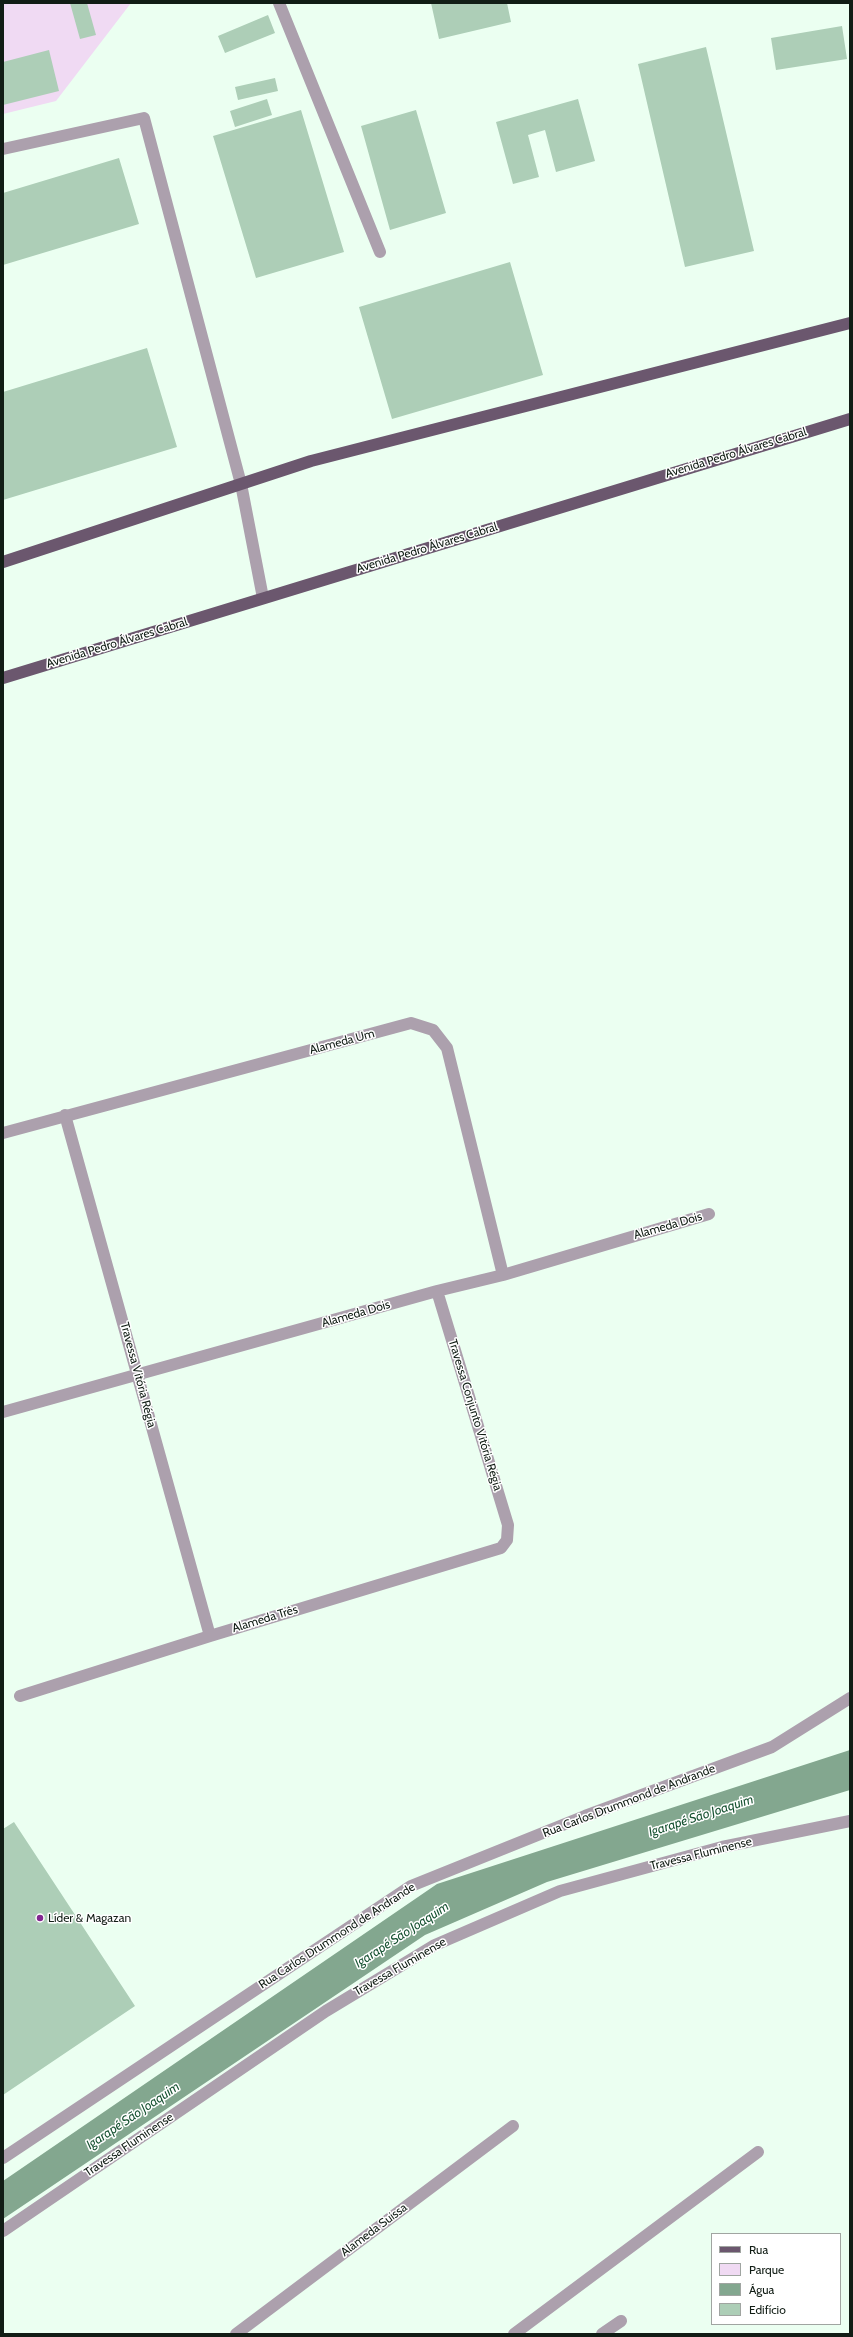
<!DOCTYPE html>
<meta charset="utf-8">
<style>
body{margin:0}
#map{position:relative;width:853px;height:2337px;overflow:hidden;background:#ebfff1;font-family:Cabin,sans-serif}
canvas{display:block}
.frame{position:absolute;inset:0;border:4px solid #111d15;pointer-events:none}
.legend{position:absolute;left:711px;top:2233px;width:130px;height:92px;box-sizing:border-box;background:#fff;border:1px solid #a0a5a1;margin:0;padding:5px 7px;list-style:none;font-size:12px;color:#111d15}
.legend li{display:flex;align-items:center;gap:8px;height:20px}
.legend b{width:20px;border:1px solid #a0a5a1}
</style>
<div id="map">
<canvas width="853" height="2337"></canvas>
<div class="frame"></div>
<ul class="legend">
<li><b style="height:5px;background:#6b576e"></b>Rua</li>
<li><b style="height:11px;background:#f0daf3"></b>Parque</li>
<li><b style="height:11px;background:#83a78f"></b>Água</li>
<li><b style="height:11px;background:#adceb7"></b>Edifício</li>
</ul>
</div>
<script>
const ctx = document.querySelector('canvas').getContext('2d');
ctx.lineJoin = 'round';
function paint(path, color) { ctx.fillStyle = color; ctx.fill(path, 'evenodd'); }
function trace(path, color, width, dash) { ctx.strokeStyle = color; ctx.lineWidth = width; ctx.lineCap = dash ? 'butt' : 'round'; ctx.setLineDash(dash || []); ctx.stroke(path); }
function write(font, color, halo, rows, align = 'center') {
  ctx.font = font + ' Cabin,sans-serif'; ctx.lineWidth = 3; ctx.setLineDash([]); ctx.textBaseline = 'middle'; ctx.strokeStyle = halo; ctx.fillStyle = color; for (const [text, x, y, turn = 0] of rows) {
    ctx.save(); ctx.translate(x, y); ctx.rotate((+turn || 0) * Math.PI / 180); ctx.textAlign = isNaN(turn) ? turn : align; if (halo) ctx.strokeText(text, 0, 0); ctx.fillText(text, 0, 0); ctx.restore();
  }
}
const green = new Path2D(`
 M 3,3 L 131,3 L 56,101 L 3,114 Z`);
const water = new Path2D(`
 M 850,1750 L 850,1790 L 547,1882 L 425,1935 L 3,2219 L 3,2181 L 437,1884 Z`);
const building = new Path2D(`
 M 70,3 L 87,3 L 96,35 L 80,39 Z
 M 431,3 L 507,3 L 511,22 L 439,39 Z
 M 268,15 L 275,33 L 225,53 L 218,36 Z
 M 842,26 L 847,59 L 776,70 L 771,38 Z
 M 706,47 L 754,251 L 685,267 L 638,64 Z
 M 49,50 L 59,91 L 3,105 L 3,62 Z
 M 275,78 L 278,91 L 238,100 L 235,87 Z
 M 267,99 L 272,115 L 235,127 L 230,111 Z
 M 578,99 L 595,161 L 556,172 L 545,130 L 528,135 L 539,177 L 513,184 L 496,122 Z
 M 301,110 L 344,252 L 256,278 L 213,136 Z
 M 416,110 L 446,213 L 390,230 L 361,126 Z
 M 119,158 L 139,224 L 3,265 L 3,193 Z
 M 510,262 L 543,375 L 392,419 L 359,307 Z
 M 147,348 L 177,447 L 3,500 L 3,392 Z
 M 14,1822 L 135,2006 L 3,2095 L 3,1829 Z`);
const lane = new Path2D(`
 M 279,3 L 380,252
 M 3,149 L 144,118 L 241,484 L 263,598`);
const street = new Path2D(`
 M 65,1115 L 210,1636
 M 3,1133 L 411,1023 L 433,1030 L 447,1048 L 503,1275
 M 3,1412 L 437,1291 L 503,1275 L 709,1214
 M 20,1696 L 210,1636 L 501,1548 L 507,1540 L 508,1525 L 437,1291
 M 3,2158 L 411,1886 L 585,1816 L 772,1747 L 850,1698
 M 3,2231 L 326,2011 L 435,1945 L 560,1891 L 722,1847 L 850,1821
 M 236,2334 L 513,2126
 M 514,2334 L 758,2152
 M 602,2334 L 621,2321`);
const primary = new Path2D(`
 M 3,562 L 311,461 L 850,323
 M 3,678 L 850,419`);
const markers = [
 [40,1918,4,"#832691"]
];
const streetNames = [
 ["Avenida Pedro Álvares Cabral",736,453,-17],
 ["Avenida Pedro Álvares Cabral",427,548,-17],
 ["Avenida Pedro Álvares Cabral",117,643,-17],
 ["Alameda Um",342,1042,-15],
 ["Alameda Dois",668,1226,-16],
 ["Alameda Dois",356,1314,-16],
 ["Travessa Vitória Régia",138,1375,75],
 ["Travessa Conjunto Vitória Régia",475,1415,73],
 ["Alameda Três",265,1619,-17],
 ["Rua Carlos Drummond de Andrande",629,1801,-21],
 ["Travessa Fluminense",701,1854,-14],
 ["Rua Carlos Drummond de Andrande",337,1936,-33],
 ["Travessa Fluminense",400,1967,-30],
 ["Travessa Fluminense",129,2145,-34],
 ["Alameda Suissa",374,2230,-37]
];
const poiNames = [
 ["Líder & Magazan",48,1918]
];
const waterNames = [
 ["Igarapé São Joaquim",701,1816,-18],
 ["Igarapé São Joaquim",402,1935,-33],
 ["Igarapé São Joaquim",133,2116,-34]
];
paint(green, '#f0daf3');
paint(water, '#83a78f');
paint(building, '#adceb7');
trace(lane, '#aca0ad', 12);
trace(street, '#aca0ad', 12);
trace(primary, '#6b576e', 12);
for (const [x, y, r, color] of markers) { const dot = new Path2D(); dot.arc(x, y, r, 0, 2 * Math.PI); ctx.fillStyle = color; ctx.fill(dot); trace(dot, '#fff', 1.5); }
write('12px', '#111d15', '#fff', streetNames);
write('12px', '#111d15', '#fff', poiNames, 'left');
write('italic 13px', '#185333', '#fff', waterNames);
</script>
